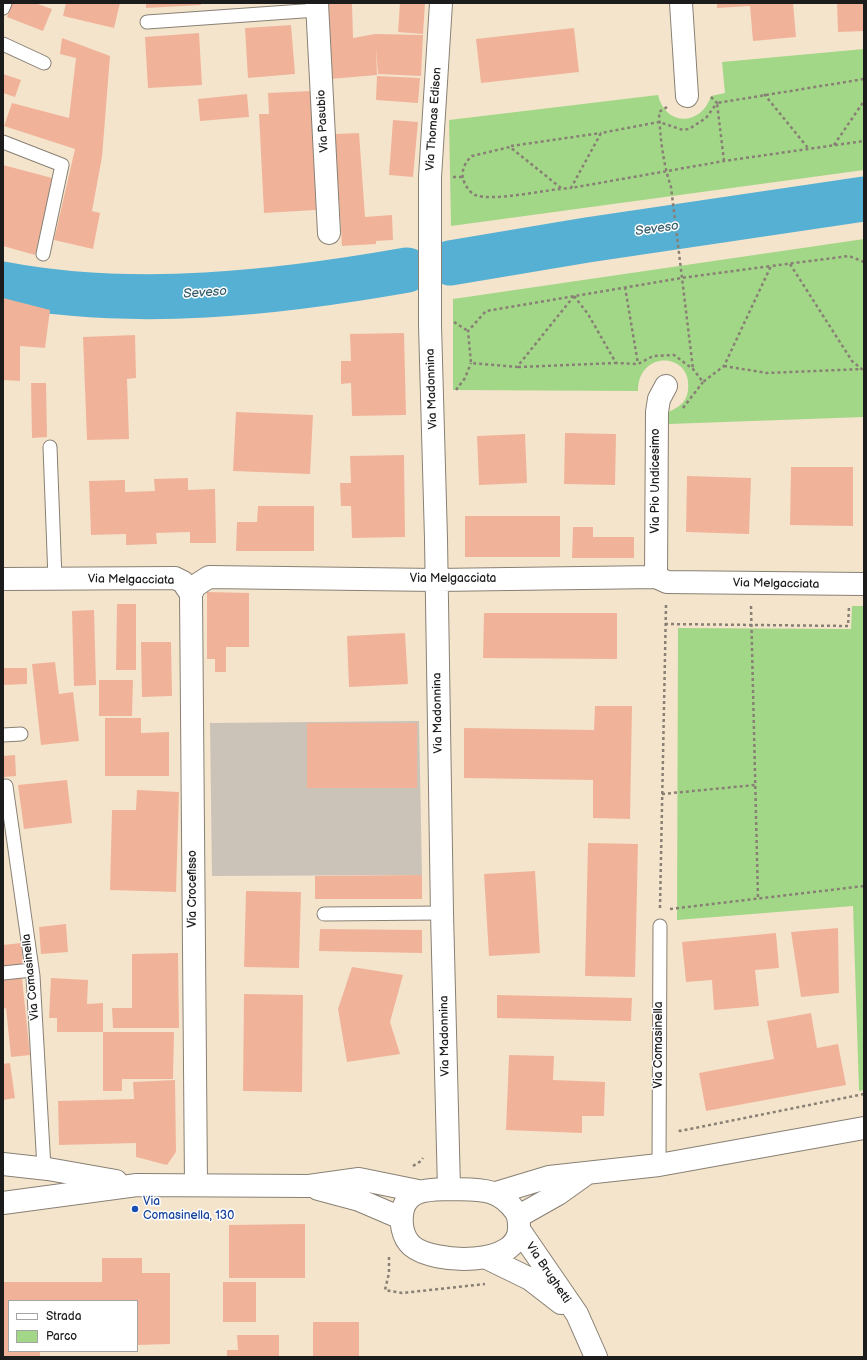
<!DOCTYPE html>
<style>
body{margin:0}
#map{position:relative;width:867px;height:1360px;overflow:hidden;background:#f5e4cc;font-family:"Balsamiq Sans",sans-serif}
canvas{display:block}
.frame{position:absolute;inset:0;border:4px solid #1c1c1c;pointer-events:none}
.legend{position:absolute;left:8px;top:1300px;width:130px;height:52px;box-sizing:border-box;background:#fff;border:1px solid #a4a4a4;margin:0;padding:5px 7px;list-style:none;font-size:12px;color:#1c1c1c}
.legend li{display:flex;align-items:center;gap:8px;height:20px}
.legend b{width:20px;border:1px solid #a4a4a4}
</style>
<div id="map">
<canvas width="867" height="1360"></canvas>
<div class="frame"></div>
<ul class="legend">
<li><b style="height:5px;background:#fff"></b>Strada</li>
<li><b style="height:11px;background:#a3d788"></b>Parco</li>
</ul>
</div>
<script>
const ctx = document.querySelector('canvas').getContext('2d');
ctx.lineJoin = 'round';
function paint(path, color) { ctx.fillStyle = color; ctx.fill(path, 'evenodd'); }
function trace(path, color, width, dash) { ctx.strokeStyle = color; ctx.lineWidth = width; ctx.lineCap = dash ? 'butt' : 'round'; ctx.setLineDash(dash || []); ctx.stroke(path); }
function write(font, color, halo, rows, align = 'center') {
  ctx.font = font + ' "Balsamiq Sans",sans-serif'; ctx.lineWidth = 3; ctx.setLineDash([]); ctx.textBaseline = 'middle'; ctx.strokeStyle = halo; ctx.fillStyle = color; for (const [text, x, y, turn = 0] of rows) {
    ctx.save(); ctx.translate(x, y); ctx.rotate((+turn || 0) * Math.PI / 180); ctx.textAlign = isNaN(turn) ? turn : align; if (halo) ctx.strokeText(text, 0, 0); ctx.fillText(text, 0, 0); ctx.restore();
  }
}
const industrial = new Path2D(`
 M 419,721 L 422,875 L 212,876 L 210,723 Z`);
const green = new Path2D(`
 M 864,49 L 864,170 L 451,226 L 449,120 L 658,95 C 665,126 701,127 711,96 L 725,93 L 722,62 Z
 M 864,239 L 864,417 L 669,424 L 668,412 C 678,408 687,402 688,390 C 693,352 638,349 638,391 L 453,390 L 453,299 Z
 M 852,606 L 864,606 L 864,1090 L 859,1091 L 853,906 L 677,920 L 678,628 L 851,629 Z`);
const river = new Path2D(`
 M 450,263 L 587,240 L 864,199
 M 3,284 C 134,309 277,293 407,270`);
const building = new Path2D(`
 M 12,3 L 35,3 L 52,9 L 43,31 L 7,17 Z
 M 66,3 L 120,3 L 114,28 L 63,16 Z
 M 146,3 L 201,3 L 201,5 L 146,8 Z
 M 327,3 L 352,3 L 353,38 L 375,34 L 423,35 L 421,76 L 378,74 L 376,48 L 377,75 L 330,79 Z
 M 400,3 L 425,3 L 423,34 L 398,32 Z
 M 717,3 L 793,3 L 796,37 L 753,41 L 750,6 L 717,8 Z
 M 837,3 L 864,3 L 864,31 L 838,32 Z
 M 291,25 L 295,74 L 248,78 L 245,28 Z
 M 574,28 L 579,72 L 481,83 L 476,39 Z
 M 199,33 L 202,85 L 148,88 L 145,37 Z
 M 62,38 L 110,56 L 102,157 L 92,211 L 100,213 L 93,249 L 54,240 L 75,149 L 4,126 L 12,103 L 69,118 L 76,58 L 60,54 Z
 M 3,74 L 21,80 L 15,97 L 3,93 Z
 M 377,76 L 420,78 L 418,103 L 376,100 Z
 M 311,91 L 316,210 L 264,213 L 259,114 L 269,114 L 268,93 Z
 M 247,94 L 249,117 L 200,121 L 198,99 Z
 M 393,120 L 418,122 L 413,177 L 389,175 Z
 M 359,133 L 365,217 L 392,215 L 393,240 L 376,241 L 376,244 L 342,246 L 335,134 Z
 M 3,165 L 56,179 L 35,255 L 3,246 Z
 M 3,298 L 50,310 L 45,348 L 20,346 L 20,381 L 3,380 Z
 M 404,333 L 406,415 L 352,416 L 351,383 L 341,384 L 341,361 L 351,361 L 350,334 Z
 M 135,335 L 136,378 L 127,379 L 129,439 L 87,440 L 83,337 Z
 M 31,383 L 46,383 L 47,437 L 32,438 Z
 M 236,412 L 313,415 L 310,474 L 233,471 Z
 M 565,433 L 616,434 L 615,485 L 564,484 Z
 M 525,434 L 527,483 L 479,485 L 477,436 Z
 M 404,455 L 405,537 L 352,538 L 351,506 L 341,506 L 340,483 L 351,483 L 350,456 Z
 M 791,467 L 853,467 L 853,526 L 790,525 Z
 M 687,476 L 751,478 L 749,534 L 686,532 Z
 M 188,478 L 188,490 L 215,489 L 216,543 L 190,543 L 190,532 L 156,533 L 157,544 L 126,545 L 126,534 L 91,535 L 89,481 L 125,480 L 125,492 L 155,491 L 154,479 Z
 M 258,506 L 314,506 L 314,551 L 236,551 L 237,522 L 257,522 Z
 M 465,516 L 560,516 L 560,557 L 465,557 Z
 M 573,527 L 593,527 L 593,537 L 634,537 L 634,558 L 572,558 Z
 M 207,592 L 249,593 L 249,647 L 226,647 L 226,672 L 215,672 L 215,659 L 207,659 Z
 M 117,604 L 136,604 L 136,670 L 116,670 Z
 M 94,610 L 96,685 L 74,686 L 72,611 Z
 M 484,613 L 617,613 L 617,659 L 483,658 Z
 M 405,633 L 408,684 L 349,687 L 347,636 Z
 M 141,642 L 171,642 L 172,696 L 142,697 Z
 M 55,662 L 59,694 L 73,692 L 79,741 L 41,745 L 32,664 Z
 M 3,668 L 27,668 L 27,684 L 3,685 Z
 M 99,680 L 133,680 L 132,716 L 99,716 Z
 M 595,706 L 632,706 L 630,819 L 593,818 L 593,780 L 464,778 L 464,728 L 594,730 Z
 M 105,718 L 141,718 L 141,733 L 169,732 L 169,776 L 105,776 Z
 M 307,723 L 417,723 L 417,788 L 307,788 Z
 M 15,755 L 16,776 L 3,777 L 3,756 Z
 M 67,780 L 72,823 L 24,829 L 18,785 Z
 M 137,790 L 179,792 L 176,892 L 110,890 L 112,810 L 136,810 Z
 M 588,843 L 638,844 L 635,977 L 585,976 Z
 M 535,871 L 540,953 L 489,956 L 484,874 Z
 M 422,875 L 422,899 L 315,899 L 315,876 Z
 M 246,891 L 301,892 L 299,968 L 244,967 Z
 M 66,924 L 68,952 L 41,954 L 39,927 Z
 M 838,928 L 839,993 L 801,997 L 791,932 Z
 M 320,929 L 422,930 L 422,953 L 319,951 Z
 M 776,933 L 779,968 L 755,970 L 759,1006 L 714,1010 L 712,980 L 686,982 L 682,942 Z
 M 21,943 L 23,965 L 3,967 L 3,945 Z
 M 178,953 L 179,1028 L 113,1028 L 112,1008 L 132,1008 L 132,954 Z
 M 352,967 L 403,975 L 390,1022 L 400,1054 L 347,1062 L 338,1009 Z
 M 22,978 L 30,1055 L 11,1057 L 6,1008 L 3,1009 L 3,980 Z
 M 51,978 L 88,980 L 87,1004 L 103,1003 L 103,1032 L 57,1032 L 57,1018 L 49,1018 Z
 M 244,994 L 303,995 L 302,1092 L 243,1091 Z
 M 497,995 L 632,998 L 631,1021 L 497,1018 Z
 M 811,1013 L 817,1048 L 838,1044 L 846,1085 L 706,1111 L 699,1073 L 774,1059 L 767,1021 Z
 M 103,1032 L 174,1032 L 173,1079 L 122,1079 L 122,1091 L 103,1091 Z
 M 509,1055 L 554,1056 L 553,1080 L 605,1082 L 604,1116 L 582,1116 L 582,1133 L 506,1130 Z
 M 10,1063 L 15,1098 L 3,1100 L 3,1064 Z
 M 175,1080 L 176,1152 L 167,1165 L 136,1157 L 136,1143 L 59,1145 L 58,1101 L 134,1099 L 133,1082 Z
 M 305,1224 L 305,1278 L 229,1278 L 229,1225 Z
 M 102,1258 L 142,1258 L 142,1273 L 170,1273 L 170,1344 L 137,1345 L 137,1301 L 9,1301 L 9,1351 L 40,1351 L 40,1357 L 3,1357 L 3,1282 L 102,1282 Z
 M 223,1282 L 256,1282 L 256,1322 L 223,1322 Z
 M 313,1322 L 359,1322 L 359,1357 L 313,1357 Z
 M 237,1335 L 279,1335 L 279,1357 L 227,1357 L 227,1350 L 238,1350 Z`);
const path = new Path2D(`
 M 764,94 L 808,148
 M 711,97 L 717,103 L 706,118 L 689,129 L 683,130 L 659,122 L 601,133 L 571,188 L 724,161 L 864,141
 M 667,107 L 659,112 C 660,137 663,163 671,187 L 693,369
 M 834,145 L 864,101
 M 511,146 L 601,133
 M 724,161 L 717,103 L 864,79
 M 453,177 L 463,177
 M 561,188 L 510,147 L 472,156 C 466,161 461,170 463,178 C 464,184 469,192 475,195 C 495,202 547,189 571,188
 M 790,264 L 852,361 L 864,371
 M 625,287 L 638,364
 M 574,296 L 517,367 L 471,363 L 468,331 L 486,311 L 681,278 L 771,266
 M 574,296 L 588,314 L 616,363 L 638,364 L 653,356 L 674,355 L 693,369 L 703,382 L 724,366 L 771,266 L 849,256 L 864,262
 M 454,322 L 468,331
 M 724,366 L 767,373 L 862,369
 M 518,367 L 616,363
 M 456,390 L 465,378 L 471,363
 M 683,408 L 703,382
 M 751,606 L 758,899
 M 665,624 L 848,626 L 849,607
 M 662,794 L 755,785
 M 660,908 L 666,605
 M 670,909 L 864,886
 M 679,1130 L 680,1131 L 864,1094
 M 413,1166 L 421,1161 L 423,1158
 M 389,1257 L 389,1273 L 385,1290 L 402,1293 L 485,1284`);
const service = new Path2D(`
 M 3,8 L 5,3
 M 147,22 L 317,10
 M 3,44 L 44,63
 M 3,142 L 62,165 L 43,254
 M 50,447 L 55,579
 M 3,735 L 21,734
 M 6,786 L 33,976 L 44,1168
 M 324,914 L 442,913
 M 3,973 L 32,970
 M 659,1165 L 660,926`);
const minor = new Path2D(`
 M 317,3 L 329,233
 M 441,3 L 430,177 L 430,325 L 436,539 L 442,913 L 449,1189
 M 681,3 L 687,96
 M 656,577 L 657,412 L 659,399 L 666,386
 M 3,579 L 175,578 L 183,582 L 191,594 L 196,1184
 M 191,594 L 195,586 L 209,577 L 436,580 L 656,577 L 667,582 L 864,584
 M 520,1231 L 577,1314 L 596,1357
 M 487,1258 L 530,1279 L 561,1303`);
const tertiary = new Path2D(`
 M 3,1164 L 48,1169 L 116,1181
 M 318,1189 L 359,1200 L 401,1218
 M 449,1189 C 477,1190 498,1186 516,1212 C 519,1217 519,1221 519,1226 C 522,1268 433,1264 412,1246 C 402,1237 400,1222 403,1209 C 409,1188 431,1190 449,1189 Z
 M 496,1193 L 549,1177 L 659,1165 L 864,1128
 M 3,1203 L 137,1185 L 309,1186 L 359,1179 L 418,1191
 M 519,1216 L 558,1194 L 586,1174`);
const markers = [
 [135,1209,4,"#1a4fb4"]
];
const streetNames = [
 ["Via Thomas Edison",434,119,-86],
 ["Via Pasubio",323,121,-93],
 ["Via Madonnina",432,389,-92],
 ["Via Pio Undicesimo",656,481,-90],
 ["Via Melgacciata",453,579],
 ["Via Melgacciata",131,580,1],
 ["Via Melgacciata",776,584,1],
 ["Via Madonnina",438,713,-91],
 ["Via Crocefisso",193,889,-90],
 ["Via Comasinella",31,977,-96],
 ["Via Madonnina",445,1036,-91],
 ["Via Comasinella",659,1045,-90],
 ["Via Brughetti",548,1273,56]
];
const transitNames = [
 ["Via",143,1202],
 ["Comasinella, 130",143,1216]
];
const waterNames = [
 ["Seveso",657,229,-8],
 ["Seveso",205,293,-4]
];
paint(industrial, '#cbc3b8');
paint(green, '#a3d788');
trace(river, '#56b0d3', 45);
paint(building, '#f0b39a');
trace(service, '#888074', 15);
trace(minor, '#888074', 24);
trace(tertiary, '#888074', 24);
trace(path, '#888074', 2.5, [3, 3]);
trace(service, '#fff', 13);
trace(minor, '#fff', 22);
trace(tertiary, '#fff', 22);
for (const [x, y, r, color] of markers) { const dot = new Path2D(); dot.arc(x, y, r, 0, 2 * Math.PI); ctx.fillStyle = color; ctx.fill(dot); trace(dot, '#fff', 1.5); }
write('12px', '#1c1c1c', '#fff', streetNames);
write('12px', '#164399', '#fff', transitNames, 'left');
write('italic 13px', '#365f6e', '#fff', waterNames);
</script>
